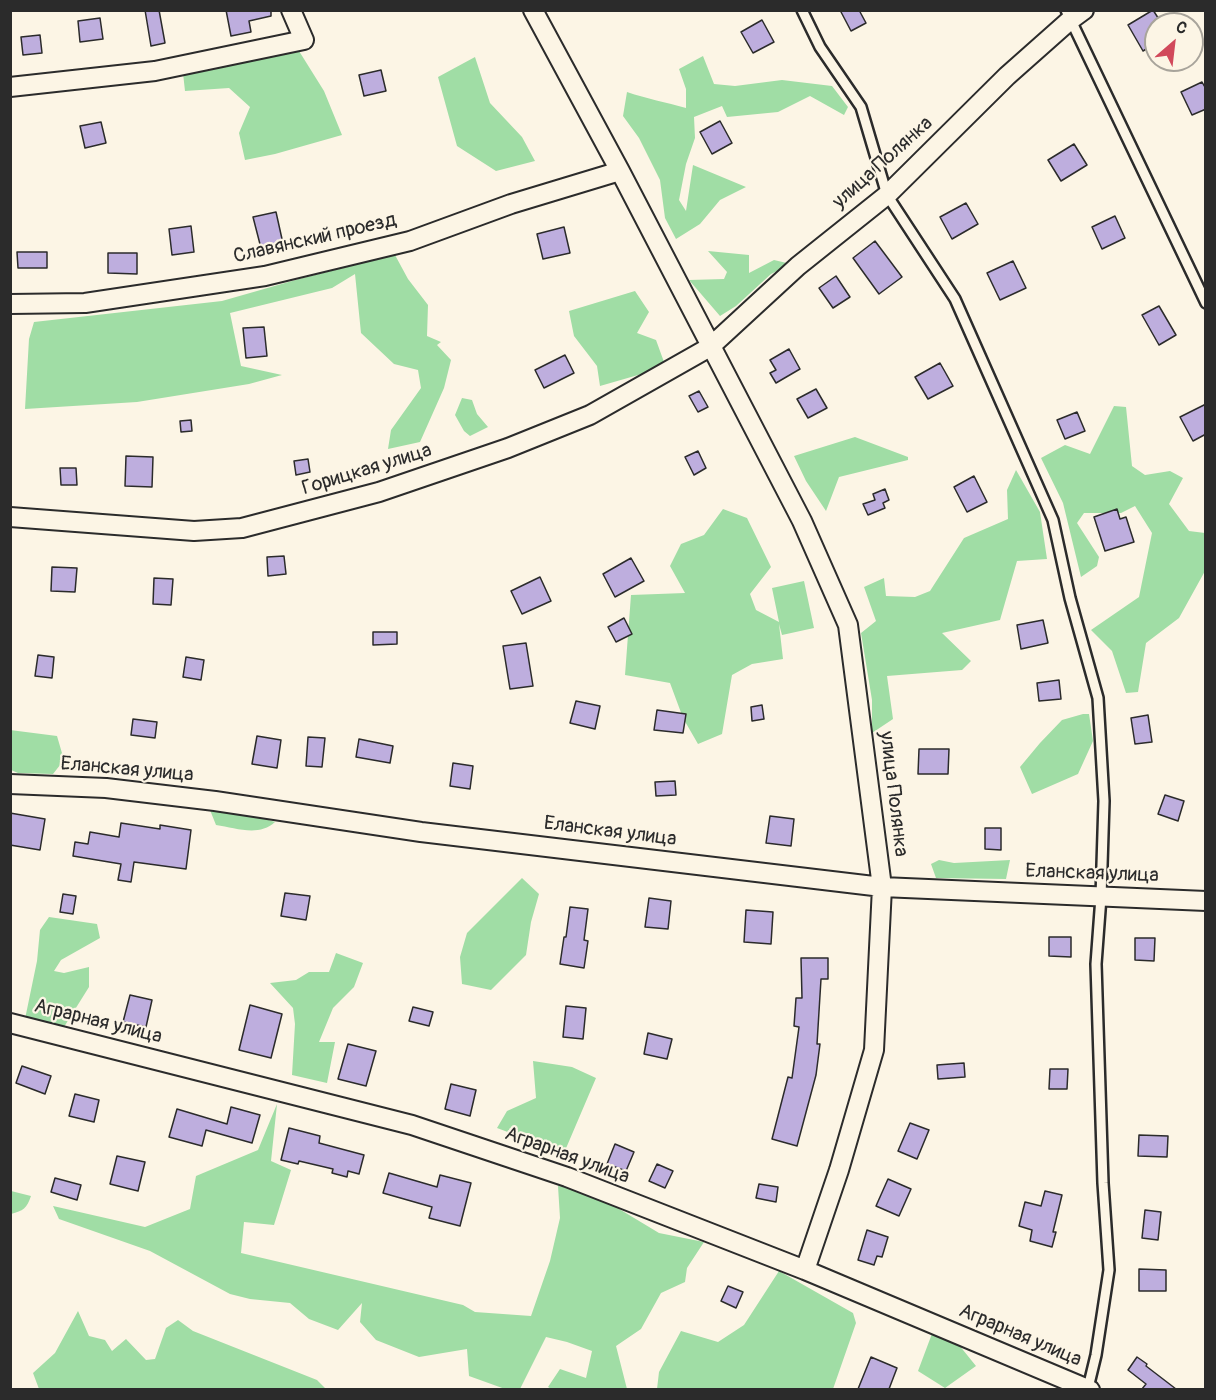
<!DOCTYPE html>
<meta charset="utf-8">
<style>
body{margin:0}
#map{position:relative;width:1216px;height:1400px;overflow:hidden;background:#fcf5e5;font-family:Pangolin,sans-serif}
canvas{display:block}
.frame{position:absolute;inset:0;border:12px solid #2b2b2b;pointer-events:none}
.north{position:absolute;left:1144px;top:12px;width:60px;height:60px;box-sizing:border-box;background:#fcf5e5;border:2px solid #a8a49b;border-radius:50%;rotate:28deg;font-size:16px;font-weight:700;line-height:24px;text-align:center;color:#2b2b2b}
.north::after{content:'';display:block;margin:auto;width:21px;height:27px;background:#d1495b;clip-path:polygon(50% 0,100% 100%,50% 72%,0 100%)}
</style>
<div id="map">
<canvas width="1216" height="1400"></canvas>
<div class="frame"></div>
<div class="north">С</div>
</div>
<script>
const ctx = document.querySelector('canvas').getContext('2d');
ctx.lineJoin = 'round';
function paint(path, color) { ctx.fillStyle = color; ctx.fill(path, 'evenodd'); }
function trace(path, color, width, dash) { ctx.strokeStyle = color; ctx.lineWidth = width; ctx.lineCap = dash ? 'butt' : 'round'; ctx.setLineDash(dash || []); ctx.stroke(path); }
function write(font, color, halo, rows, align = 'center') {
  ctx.font = font + ' Pangolin,sans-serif'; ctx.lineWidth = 4.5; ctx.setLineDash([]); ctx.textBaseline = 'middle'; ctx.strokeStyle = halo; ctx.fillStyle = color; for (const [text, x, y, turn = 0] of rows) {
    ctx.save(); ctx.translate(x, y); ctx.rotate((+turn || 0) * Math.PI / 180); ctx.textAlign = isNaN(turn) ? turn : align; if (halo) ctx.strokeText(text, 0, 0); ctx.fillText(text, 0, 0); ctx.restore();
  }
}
const green = new Path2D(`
 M 299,51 L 324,91 L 342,135 L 275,154 L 245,160 L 239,133 L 250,107 L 229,88 L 185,91 L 183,73 Z
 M 703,56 L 714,84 L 735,86 L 782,80 L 832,86 L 848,107 L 844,115 L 810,96 L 778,112 L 727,117 L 722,106 L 694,117 L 695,138 L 686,164 L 679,200 L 686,211 L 693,165 L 746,187 L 720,200 L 700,224 L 676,239 L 665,218 L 660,180 L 639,138 L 623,116 L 627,92 C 647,99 666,102 686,108 L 686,89 L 679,69 Z
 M 475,57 L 490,103 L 522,137 L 535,161 L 496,171 L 457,146 L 438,77 Z
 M 708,251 L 749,255 L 749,273 L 774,260 L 791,264 L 771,274 L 736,306 L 720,316 L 689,280 L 724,279 L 727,272 Z
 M 395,255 L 408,279 L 428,305 L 427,336 L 441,342 L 437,345 L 451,360 L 444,388 L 420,442 L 388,449 L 391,430 L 421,388 L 418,370 L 394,364 L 361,333 L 355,274 L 332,288 L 230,313 L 241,366 L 282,375 L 249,384 L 137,402 L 25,409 L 29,339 L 34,322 L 222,301 L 299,279 Z
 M 635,291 L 649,312 L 637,333 L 656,340 L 664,362 L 645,373 L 600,386 L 597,366 L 574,336 L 569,311 Z
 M 462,398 L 472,400 L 477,414 L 488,427 L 470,436 L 464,431 L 455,415 Z
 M 1114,406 L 1126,407 L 1132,466 L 1145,475 L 1170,471 L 1183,478 L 1169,504 L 1189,531 L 1205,533 L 1205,571 L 1179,618 L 1146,643 L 1138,692 L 1126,693 L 1112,651 L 1091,630 L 1139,597 L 1152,533 L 1135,506 L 1121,513 L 1084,513 L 1077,523 L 1099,557 L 1097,566 L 1081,577 L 1063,503 L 1041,458 L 1065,445 L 1090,454 Z
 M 855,437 L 908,457 L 908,460 L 839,477 L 826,511 L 806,481 L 794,456 Z
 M 1016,470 L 1040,512 L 1047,559 L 1017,561 L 1000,620 L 942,633 L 971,661 L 962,670 L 887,676 L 893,719 L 872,733 L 872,700 L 861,633 L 876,621 L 864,587 L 884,578 L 886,596 L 915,597 L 930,591 L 964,538 L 1008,519 L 1007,490 Z
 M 723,509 L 747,518 L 771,567 L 750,594 L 756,610 L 779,622 L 772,588 L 804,581 L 814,628 L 782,635 L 779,624 L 783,659 L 752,664 L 732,675 L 722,734 L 698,744 L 683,718 L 670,683 L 625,675 L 631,595 L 685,593 L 670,566 L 681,544 L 704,535 Z
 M 1083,714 L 1089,714 L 1093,741 L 1078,774 L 1032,794 L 1020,767 L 1040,743 L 1062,720 Z
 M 10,730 L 57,736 L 64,760 L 53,774 L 18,773 L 11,770 Z
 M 210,810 L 240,811 L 275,822 C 259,837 236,828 216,825 Z
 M 939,860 L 954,863 L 1010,860 L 1006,879 L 936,878 L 931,864 Z
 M 522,878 L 539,894 L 531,922 L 526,955 L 491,990 L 462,984 L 460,957 L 467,933 Z
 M 49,917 L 97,924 L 100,938 L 61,960 L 54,971 L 64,973 L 89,967 L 89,987 L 64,1027 L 25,1019 L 37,961 L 40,930 Z
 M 336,953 L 363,963 L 354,987 L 333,1008 L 319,1042 L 335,1042 L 327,1083 L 292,1075 L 295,1024 L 293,1008 L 270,983 L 296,980 L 309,972 L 329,972 Z
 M 533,1061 L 572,1067 L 596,1078 L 564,1153 L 497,1128 L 507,1111 L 536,1098 Z
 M 277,1104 L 271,1161 L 291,1170 L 274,1225 L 244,1222 L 241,1253 L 463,1305 L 475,1312 L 531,1316 L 550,1261 L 560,1218 L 558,1186 L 586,1189 L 659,1233 L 704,1242 L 687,1268 L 685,1282 L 661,1293 L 641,1329 L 616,1346 L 627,1389 L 553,1390 L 548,1387 L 560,1369 L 586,1378 L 592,1351 L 567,1342 L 546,1337 L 520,1389 L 505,1389 L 469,1376 L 467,1349 L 419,1357 L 376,1340 L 360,1322 L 362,1303 L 338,1330 L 309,1319 L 290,1303 L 250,1299 L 230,1294 L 150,1251 L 59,1219 L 53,1206 L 145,1227 L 190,1209 L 196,1176 L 258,1150 Z
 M 11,1191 L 31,1196 C 27,1208 23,1211 11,1214 Z
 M 779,1271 L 853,1313 L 856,1323 L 833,1389 L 657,1389 L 659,1372 L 681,1331 L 718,1342 L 744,1325 Z
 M 78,1311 L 89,1336 L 105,1340 L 112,1351 L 126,1339 L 146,1360 L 155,1359 L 166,1328 L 178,1320 L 193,1331 L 317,1380 L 326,1389 L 39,1389 L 33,1373 L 55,1353 Z
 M 933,1331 L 959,1345 L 976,1366 L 945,1388 L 918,1371 Z`);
const building = new Path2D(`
 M 145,10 L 159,10 L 165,43 L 151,46 Z
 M 226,10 L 271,10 L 271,16 L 249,21 L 251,32 L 231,36 Z
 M 840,10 L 859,10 L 866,23 L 851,31 Z
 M 1153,10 L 1162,24 L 1156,24 L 1156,43 L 1143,51 L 1128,25 Z
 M 100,18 L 103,39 L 80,42 L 78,21 Z
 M 762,20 L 774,42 L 753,53 L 741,32 Z
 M 40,35 L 42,53 L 23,55 L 21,37 Z
 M 381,70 L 386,91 L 364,96 L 359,75 Z
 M 1202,82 L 1206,89 L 1206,109 L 1192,115 L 1181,92 Z
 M 720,121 L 732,143 L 712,154 L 700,132 Z
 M 101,122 L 106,143 L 85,148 L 80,126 Z
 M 1074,144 L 1087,165 L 1061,181 L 1048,160 Z
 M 966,203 L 978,224 L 952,239 L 940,217 Z
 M 276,212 L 284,248 L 262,252 L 253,217 Z
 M 1115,216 L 1125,238 L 1102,249 L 1092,227 Z
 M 191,226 L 194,252 L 172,255 L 169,229 Z
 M 564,227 L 570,253 L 543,259 L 537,234 Z
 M 875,241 L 902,277 L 879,294 L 853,258 Z
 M 17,252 L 47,252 L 47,268 L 18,268 Z
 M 108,253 L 137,253 L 137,274 L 108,273 Z
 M 1013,261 L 1026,288 L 1000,300 L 987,273 Z
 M 836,276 L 850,297 L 833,308 L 819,288 Z
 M 1159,306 L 1176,335 L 1159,345 L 1142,315 Z
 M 264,327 L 267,356 L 246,358 L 243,328 Z
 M 789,349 L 800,369 L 776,383 L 770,373 L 776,370 L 770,360 Z
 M 565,355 L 574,373 L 544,388 L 535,370 Z
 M 940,363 L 953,386 L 928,399 L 915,377 Z
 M 816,389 L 827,408 L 808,418 L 797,399 Z
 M 699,391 L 708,407 L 698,412 L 689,396 Z
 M 1206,404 L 1206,434 L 1193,441 L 1180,417 Z
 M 1077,412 L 1085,431 L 1065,439 L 1057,420 Z
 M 191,420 L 192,431 L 181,432 L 180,421 Z
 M 698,451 L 706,468 L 694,475 L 685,457 Z
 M 126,456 L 153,457 L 152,487 L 125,486 Z
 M 308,459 L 310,472 L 296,475 L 294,461 Z
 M 60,468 L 76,468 L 77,485 L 61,485 Z
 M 974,476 L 987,502 L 967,512 L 954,487 Z
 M 885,489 L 889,500 L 883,503 L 885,508 L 868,515 L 863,504 L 875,500 L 873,494 Z
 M 1117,509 L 1120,519 L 1126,517 L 1134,542 L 1105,551 L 1094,517 Z
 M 284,556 L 286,574 L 268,576 L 267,557 Z
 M 631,558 L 644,581 L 615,597 L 603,574 Z
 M 52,567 L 77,568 L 75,592 L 51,591 Z
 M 540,577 L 551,601 L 522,614 L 511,591 Z
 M 154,578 L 173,579 L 171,605 L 153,604 Z
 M 624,618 L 632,634 L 616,642 L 608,627 Z
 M 1043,620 L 1048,643 L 1021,649 L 1017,625 Z
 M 373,632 L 397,632 L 397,644 L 373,645 Z
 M 526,643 L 533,686 L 510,689 L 503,646 Z
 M 38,655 L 54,657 L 52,678 L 35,676 Z
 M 186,657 L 204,660 L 201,680 L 183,677 Z
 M 1059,680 L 1061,699 L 1039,701 L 1037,683 Z
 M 576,701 L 600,706 L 595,729 L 570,723 Z
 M 762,705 L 764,719 L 752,721 L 751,707 Z
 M 657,710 L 686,714 L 683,733 L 654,730 Z
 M 1148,715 L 1152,742 L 1135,744 L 1131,718 Z
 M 133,719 L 157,722 L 155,738 L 131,735 Z
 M 257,736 L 281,740 L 277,768 L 252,764 Z
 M 308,737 L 325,738 L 322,767 L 306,766 Z
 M 359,739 L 393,746 L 390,763 L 356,757 Z
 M 919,749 L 949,749 L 948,774 L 918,774 Z
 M 453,763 L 473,766 L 470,789 L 450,786 Z
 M 675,781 L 676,795 L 656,796 L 655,782 Z
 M 1165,795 L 1184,801 L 1178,821 L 1158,814 Z
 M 10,813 L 45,819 L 40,850 L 10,845 Z
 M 770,816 L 794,819 L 791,846 L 766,843 Z
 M 121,823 L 160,829 L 160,825 L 191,830 L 186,869 L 134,862 L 131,882 L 118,880 L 121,864 L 73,856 L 75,842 L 88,844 L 90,832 L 119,837 Z
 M 985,828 L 1001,828 L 1001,850 L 985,849 Z
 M 285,893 L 310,896 L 306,920 L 281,916 Z
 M 63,894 L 76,896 L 73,914 L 60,912 Z
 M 649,898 L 671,901 L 668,929 L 645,927 Z
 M 570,907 L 588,909 L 584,940 L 588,941 L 584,968 L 560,964 L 564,937 L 566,937 Z
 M 746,910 L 773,912 L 771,944 L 744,942 Z
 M 1049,937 L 1071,937 L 1071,957 L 1049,956 Z
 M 1135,938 L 1155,938 L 1154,961 L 1135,960 Z
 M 801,958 L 828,958 L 828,979 L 821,979 L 817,1044 L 820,1044 L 816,1075 L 797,1146 L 772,1139 L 788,1077 L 792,1078 L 799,1027 L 794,1026 L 796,998 L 802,998 Z
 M 130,995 L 152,1000 L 146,1027 L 123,1022 Z
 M 250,1005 L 282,1014 L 271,1058 L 239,1050 Z
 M 566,1006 L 586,1008 L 583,1039 L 563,1037 Z
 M 413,1007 L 433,1012 L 429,1026 L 409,1021 Z
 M 648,1033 L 672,1039 L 667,1059 L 644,1054 Z
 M 348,1044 L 376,1051 L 366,1086 L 338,1079 Z
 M 964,1063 L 965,1077 L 938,1079 L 937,1065 Z
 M 22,1066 L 51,1076 L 45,1094 L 16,1083 Z
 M 1050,1069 L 1068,1069 L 1067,1089 L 1049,1089 Z
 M 451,1084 L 476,1090 L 470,1116 L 445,1109 Z
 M 75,1094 L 99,1100 L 94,1122 L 69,1116 Z
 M 231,1107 L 260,1115 L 252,1143 L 206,1130 L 202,1146 L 169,1137 L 177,1109 L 227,1124 Z
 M 910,1123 L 929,1130 L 917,1159 L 898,1151 Z
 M 289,1128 L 320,1136 L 319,1143 L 364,1155 L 359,1174 L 348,1171 L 347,1177 L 332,1173 L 333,1169 L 299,1161 L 298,1164 L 281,1160 Z
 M 1139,1135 L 1168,1136 L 1167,1157 L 1138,1156 Z
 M 615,1144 L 634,1152 L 626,1171 L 607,1164 Z
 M 117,1156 L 145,1162 L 138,1191 L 110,1184 Z
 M 657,1164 L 673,1171 L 665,1188 L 649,1181 Z
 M 389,1173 L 437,1187 L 440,1175 L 471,1183 L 460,1226 L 429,1218 L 432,1207 L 383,1193 Z
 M 55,1178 L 81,1185 L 77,1200 L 51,1192 Z
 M 888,1179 L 911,1189 L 899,1216 L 876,1206 Z
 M 759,1184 L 778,1187 L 776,1202 L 756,1198 Z
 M 1045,1191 L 1062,1195 L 1053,1232 L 1056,1232 L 1052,1247 L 1030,1241 L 1032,1230 L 1019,1226 L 1025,1202 L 1041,1206 Z
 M 1145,1210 L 1161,1212 L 1158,1240 L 1142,1238 Z
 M 867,1230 L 888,1237 L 882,1257 L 877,1256 L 874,1265 L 858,1260 Z
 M 1139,1269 L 1166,1270 L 1166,1291 L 1139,1291 Z
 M 728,1286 L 743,1292 L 736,1308 L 721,1301 Z
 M 871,1357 L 897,1368 L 889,1389 L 858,1389 Z
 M 1137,1357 L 1147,1364 L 1146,1366 L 1176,1389 L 1142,1389 L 1146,1384 L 1128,1370 Z`);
const lane = new Path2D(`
 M 802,10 L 820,47 L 861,107 L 887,195 L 955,299 L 1053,520 L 1070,598 L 1098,698 L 1104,801 L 1101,897 L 1096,964 L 1103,1183 L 1109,1270 L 1096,1355 L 1088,1388
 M 1066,10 L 1206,303`);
const street = new Path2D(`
 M 533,10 L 620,171 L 802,521 L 848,625 L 882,887 L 874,1050 L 839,1170 L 805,1270
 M 10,87 L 155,71 L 304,40 L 291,10
 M 10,304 L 85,303 L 265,276 L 410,241 L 511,204 L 620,171
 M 10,517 L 194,531 L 242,528 L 379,492 L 508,448 L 590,415 L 710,347 L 798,266 L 887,195 L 1007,76 L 1069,21 L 1084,10
 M 10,784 L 106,788 L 215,801 L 421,832 L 882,887 L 1206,901
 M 10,1023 L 412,1125 L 567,1177 L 805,1270 L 1090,1390`);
const streetNames = [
 ["улица Полянка",883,163,-42],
 ["Славянский проезд",315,239,-13],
 ["Горицкая улица",367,470,-17],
 ["Еланская улица",127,770,5],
 ["улица Полянка",893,794,83],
 ["Еланская улица",610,832,7],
 ["Еланская улица",1092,874,2],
 ["Аграрная улица",98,1022,14],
 ["Аграрная улица",567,1156,20],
 ["Аграрная улица",1020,1336,23]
];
paint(green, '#a0dda5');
paint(building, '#beaede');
trace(building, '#2b2b2b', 1.5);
trace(lane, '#2b2b2b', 14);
trace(street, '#2b2b2b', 22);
trace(lane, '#fcf5e5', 9);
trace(street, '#fcf5e5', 18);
write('20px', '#2b2b2b', '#fcf5e5', streetNames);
</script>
